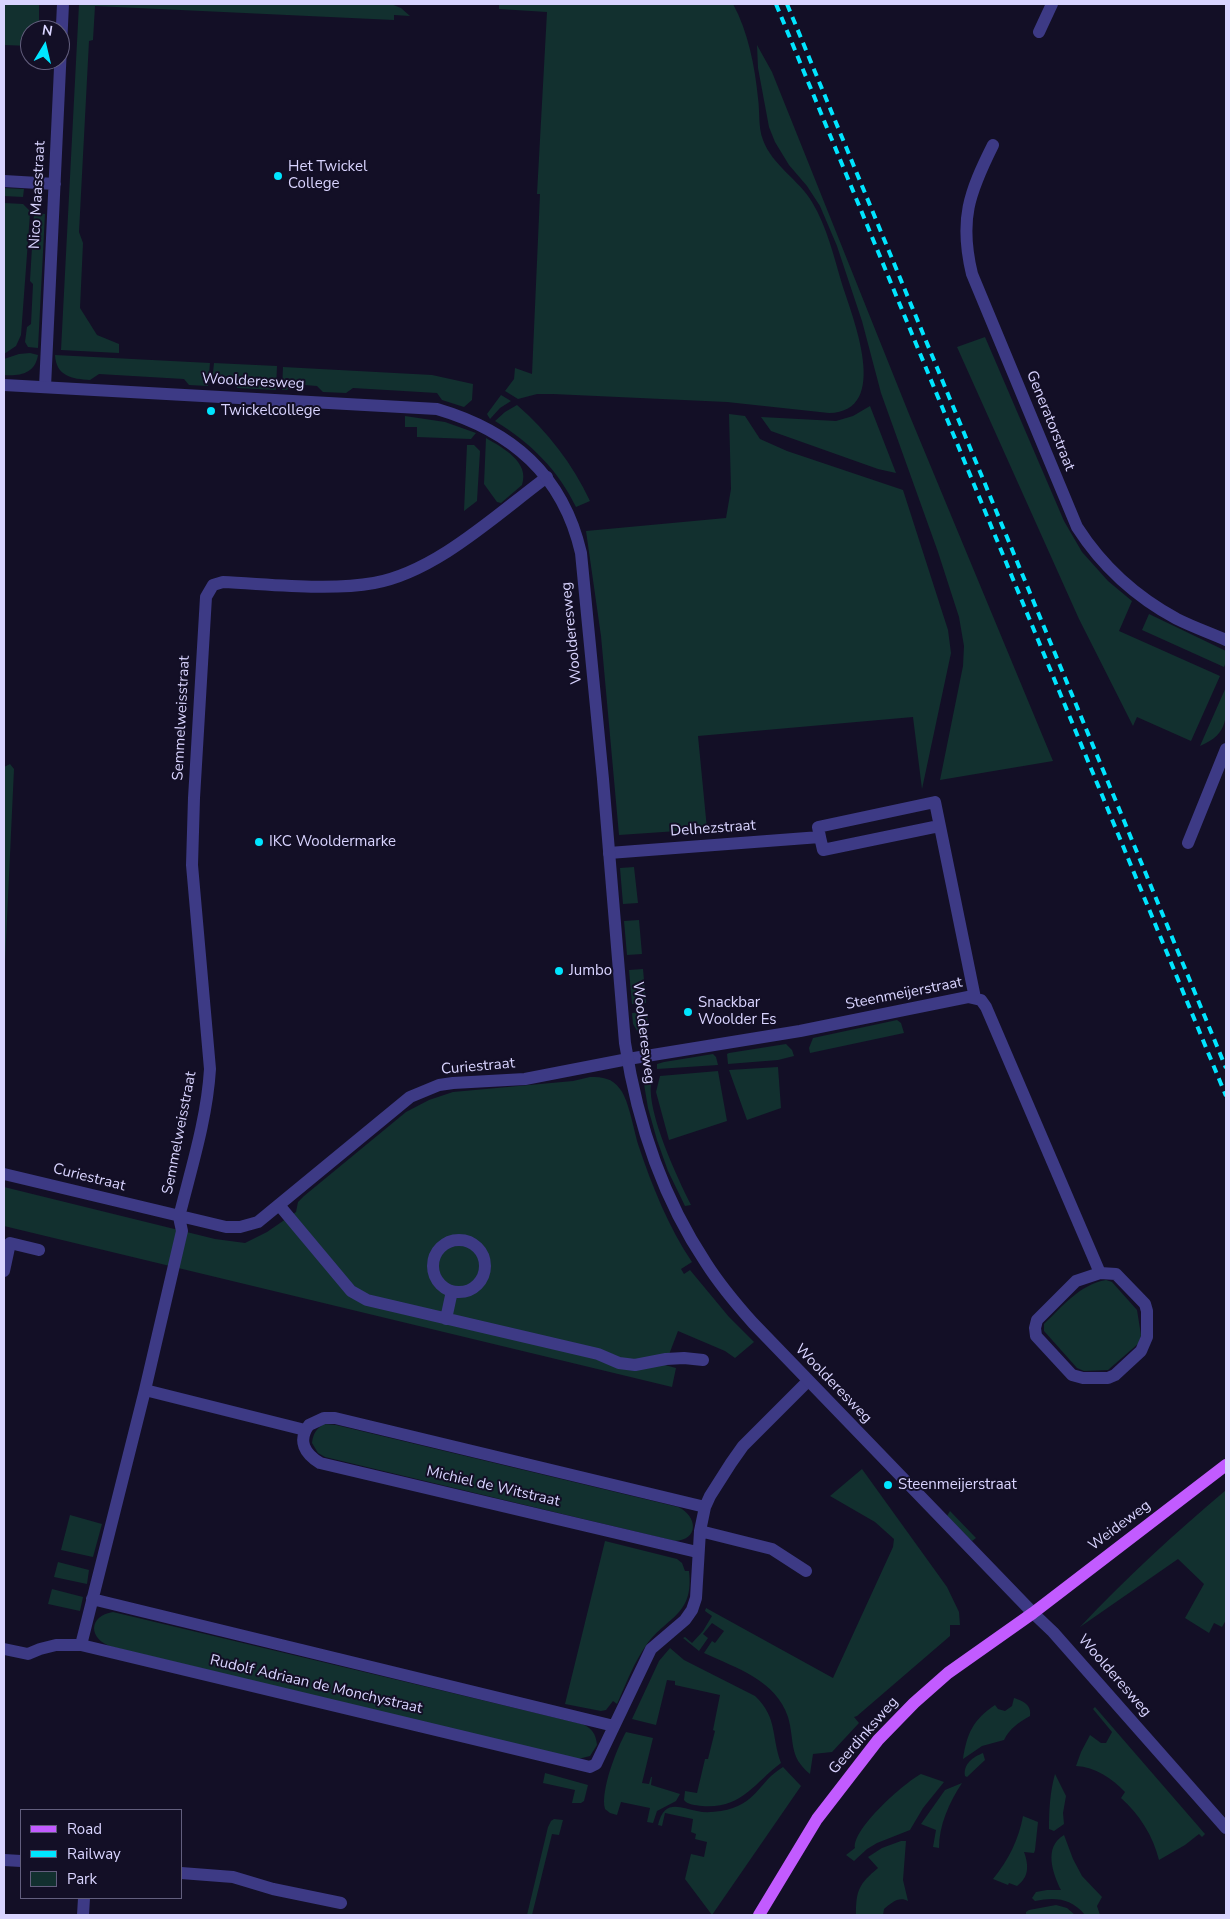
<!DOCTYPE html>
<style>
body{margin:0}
#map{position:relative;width:1230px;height:1919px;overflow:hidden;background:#130f26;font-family:"Nunito Sans",sans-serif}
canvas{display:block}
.frame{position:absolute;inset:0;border:5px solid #d9d4ff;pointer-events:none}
.legend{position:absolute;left:20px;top:1809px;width:162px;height:90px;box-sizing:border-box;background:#130f26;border:1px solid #625e7d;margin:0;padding:6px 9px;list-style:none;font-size:15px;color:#d9d4ff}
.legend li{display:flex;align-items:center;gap:10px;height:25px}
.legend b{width:25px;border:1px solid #625e7d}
.north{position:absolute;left:20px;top:20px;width:50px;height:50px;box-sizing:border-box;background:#130f26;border:1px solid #625e7d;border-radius:50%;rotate:9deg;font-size:14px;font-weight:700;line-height:20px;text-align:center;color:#d9d4ff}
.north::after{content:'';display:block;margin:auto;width:18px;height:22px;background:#00e5ff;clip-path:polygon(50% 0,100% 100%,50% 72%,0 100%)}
</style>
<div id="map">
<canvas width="1230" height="1919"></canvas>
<div class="frame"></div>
<ul class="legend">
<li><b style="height:6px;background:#c25bff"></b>Road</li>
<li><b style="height:6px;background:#00e5ff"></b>Railway</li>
<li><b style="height:14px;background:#12302f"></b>Park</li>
</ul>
<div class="north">N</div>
</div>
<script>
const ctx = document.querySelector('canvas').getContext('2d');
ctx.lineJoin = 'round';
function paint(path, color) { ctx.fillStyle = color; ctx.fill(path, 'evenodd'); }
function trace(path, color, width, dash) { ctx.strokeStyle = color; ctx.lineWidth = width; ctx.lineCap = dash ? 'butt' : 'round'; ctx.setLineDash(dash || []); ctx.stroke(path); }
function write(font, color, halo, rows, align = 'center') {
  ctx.font = font + ' "Nunito Sans",sans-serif'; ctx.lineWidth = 4; ctx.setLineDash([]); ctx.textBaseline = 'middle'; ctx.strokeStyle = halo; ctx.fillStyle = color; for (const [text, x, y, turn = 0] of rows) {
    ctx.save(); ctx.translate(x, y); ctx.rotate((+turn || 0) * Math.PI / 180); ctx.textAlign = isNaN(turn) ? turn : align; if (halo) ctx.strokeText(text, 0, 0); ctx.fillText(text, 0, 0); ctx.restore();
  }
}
const green = new Path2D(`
 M 4,4 L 39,4 L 39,30 L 30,30 L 30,46 L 4,45 Z
 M 79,4 L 391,4 L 401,8 L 410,16 L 394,15 L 394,20 L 95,6 L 93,40 L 89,41 L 79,232 L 83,243 L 80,308 L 97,335 L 119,344 L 119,353 L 61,350 Z
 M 499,4 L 733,4 C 748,31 755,67 758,98 C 760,112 758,127 763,140 C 772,165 799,180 812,202 C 827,227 834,257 842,284 C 852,316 892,412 829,413 L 727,402 L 553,394 L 537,394 L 518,399 L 505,391 L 514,379 L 515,368 L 532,374 L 540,194 L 537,194 L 547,12 L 499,9 Z
 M 757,45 L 772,72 L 909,414 L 1053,761 L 940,780 L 963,666 L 964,646 L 959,617 L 938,552 L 881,393 L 862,321 L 837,246 L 820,206 L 807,186 L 789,165 L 775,142 L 769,127 L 758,68 Z
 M 4,188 L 24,189 L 23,197 L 4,196 Z
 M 4,203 L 23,204 L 29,210 L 30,214 L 21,335 L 16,346 L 4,354 Z
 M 34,213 L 45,214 L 38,348 L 28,347 L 25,342 L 27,327 L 31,324 L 33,284 L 30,281 Z
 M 985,337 L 1064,521 L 1082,552 L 1108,581 L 1132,601 L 1119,631 L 1220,676 L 1191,741 L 1137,717 L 1133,726 L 1079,619 L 957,347 Z
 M 30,353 L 38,355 C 35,374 20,376 4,375 L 4,359 L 19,354 Z
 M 55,355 L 210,363 L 208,386 L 189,385 L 184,379 L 99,374 L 90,380 C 72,379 56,376 55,355 Z
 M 214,363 L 277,366 L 276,390 L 237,388 L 237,383 L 212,382 Z
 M 283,367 L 432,375 L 473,384 L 472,400 L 464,407 L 442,400 L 437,393 L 353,388 L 346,393 L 323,392 L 317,386 L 293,384 L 287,390 L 282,390 Z
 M 501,395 L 511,401 L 500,408 L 490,419 L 487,414 Z
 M 517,405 C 548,432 572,463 590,501 L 576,507 C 558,470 531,443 495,421 L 505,412 Z
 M 870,406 L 896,473 L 878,469 L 771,431 L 761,417 L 836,421 L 853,416 Z
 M 729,414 L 745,416 L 760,439 L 787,451 L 903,490 L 948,630 L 951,653 L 922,789 L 913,717 L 698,736 L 707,829 L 619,835 L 601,636 L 586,531 L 726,518 L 731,489 Z
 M 405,416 L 445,422 L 476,433 L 471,439 L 417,437 L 417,427 L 405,427 Z
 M 486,438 C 503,448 530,462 522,485 L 501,503 L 497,502 L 484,484 Z
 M 467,445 L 474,445 L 480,451 L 477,501 L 464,511 Z
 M 1149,614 L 1226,651 L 1226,662 L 1224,667 L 1142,630 Z
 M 1226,687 C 1226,718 1230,733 1200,746 Z
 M 10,764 L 14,769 L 4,983 L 4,767 Z
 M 634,867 L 638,903 L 623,904 L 620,868 Z
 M 639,920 L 642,954 L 627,955 L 624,921 Z
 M 643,969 L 646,1003 L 632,1004 L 629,970 Z
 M 645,1012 L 647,1014 L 648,1031 L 646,1034 L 639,1034 L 633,1024 L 632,1013 Z
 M 897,1020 L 901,1023 L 904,1033 L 810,1053 L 809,1048 L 813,1038 Z
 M 786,1044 L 792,1050 L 794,1056 L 778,1060 L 728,1064 L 727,1054 L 729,1053 Z
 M 713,1054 L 716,1057 L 718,1065 L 657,1069 L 657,1064 L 664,1062 Z
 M 778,1067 L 781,1108 L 747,1120 L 729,1070 Z
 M 718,1071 L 727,1121 L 669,1140 L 656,1092 L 660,1076 Z
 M 590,1077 C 603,1077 612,1078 620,1089 C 629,1100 634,1132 639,1147 C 652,1186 669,1228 692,1262 L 681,1269 L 684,1274 L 690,1270 L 729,1317 L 754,1342 L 735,1358 L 725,1351 L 678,1331 L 665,1365 L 676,1368 L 672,1387 L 4,1226 L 4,1187 L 215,1239 L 245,1243 L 267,1232 L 296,1212 L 298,1202 L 304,1196 L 406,1112 L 429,1100 L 453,1092 L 573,1081 Z
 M 651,1083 C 647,1113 677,1177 691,1205 L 685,1206 L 668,1171 L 657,1140 L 648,1108 L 644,1084 Z
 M 1106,1280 L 1112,1282 L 1137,1310 L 1141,1335 L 1139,1343 L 1108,1370 L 1084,1371 L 1077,1368 L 1044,1331 L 1044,1324 C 1063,1306 1079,1285 1106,1280 Z
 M 324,1424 L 336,1425 L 678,1507 C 698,1516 699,1540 675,1541 L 325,1457 L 318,1453 L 312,1443 C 313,1434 316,1429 324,1424 Z
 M 862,1469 L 947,1587 L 959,1612 L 960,1625 L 950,1625 L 950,1636 L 857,1716 L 854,1717 L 859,1723 L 832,1752 L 813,1754 L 810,1774 C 788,1756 795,1741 788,1717 C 776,1680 736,1668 704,1653 L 712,1641 L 715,1643 L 724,1631 L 712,1623 L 703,1634 L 708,1638 L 699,1651 L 683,1638 L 685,1637 L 692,1643 L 703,1631 L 712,1616 L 705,1611 L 706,1608 L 833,1678 L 893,1547 L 894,1539 L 875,1522 L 830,1496 Z
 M 1226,1490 L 1226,1620 L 1222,1627 L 1214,1623 L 1209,1633 L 1185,1618 L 1204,1584 L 1178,1559 L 1080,1627 C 1126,1578 1175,1533 1226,1490 Z
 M 950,1511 L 976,1538 L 972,1541 L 947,1516 Z
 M 70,1515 L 102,1524 L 93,1557 L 61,1550 Z
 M 605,1541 L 677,1559 L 682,1563 L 685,1571 L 689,1571 C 694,1615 668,1616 647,1644 C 634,1662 626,1684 617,1704 L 613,1701 L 606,1710 L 601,1711 L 565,1704 Z
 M 58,1562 L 89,1570 L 87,1584 L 54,1577 Z
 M 52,1589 L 83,1597 L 80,1611 L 48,1604 Z
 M 113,1612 L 582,1724 C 592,1728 596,1734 597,1745 L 590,1756 L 578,1759 L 112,1647 C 88,1639 88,1616 113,1612 Z
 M 670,1648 L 684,1660 L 755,1696 C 778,1718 771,1736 781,1763 C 753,1784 742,1809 702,1806 C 695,1805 688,1805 684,1800 L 685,1791 L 697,1793 L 705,1759 L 708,1759 L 715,1731 L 713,1730 L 720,1695 L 675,1685 L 675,1681 L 667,1680 L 656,1725 L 632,1719 L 659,1661 Z
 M 1014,1698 C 1023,1701 1032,1705 1030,1716 C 1018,1723 1010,1728 1004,1740 L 982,1746 L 963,1759 C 967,1733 973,1720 995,1705 L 998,1709 L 1005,1711 L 1012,1706 Z
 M 1095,1707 L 1205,1834 L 1202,1837 L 1199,1834 L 1185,1845 L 1159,1860 C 1153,1836 1140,1815 1121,1798 L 1125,1792 C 1112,1778 1095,1767 1076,1766 L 1081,1752 L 1090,1735 L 1101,1743 L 1106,1743 L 1112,1732 L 1093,1709 Z
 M 626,1732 L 653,1738 L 642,1783 L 649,1784 L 651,1777 L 652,1777 L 651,1785 L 680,1794 L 676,1801 L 657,1811 L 653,1823 L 647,1822 L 650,1808 L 621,1802 L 617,1815 L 610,1813 L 605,1809 C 600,1791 617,1748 626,1732 Z
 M 983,1753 L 985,1760 L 967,1777 L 965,1776 C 963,1764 973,1757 983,1753 Z
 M 783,1767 L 801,1786 L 712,1915 L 685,1879 L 691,1854 L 704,1857 L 707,1842 L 695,1839 L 696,1834 L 691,1832 L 693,1819 L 665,1813 L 662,1826 L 658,1825 C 664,1799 679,1807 697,1811 C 705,1813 713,1812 721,1811 C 757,1805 758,1782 783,1767 Z
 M 545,1773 L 588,1785 L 584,1801 L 581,1803 L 572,1803 L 575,1790 L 543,1783 Z
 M 921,1774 L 944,1782 L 923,1808 L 910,1830 L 877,1843 L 867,1849 L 854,1861 L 846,1855 L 855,1848 C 852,1829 905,1782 921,1774 Z
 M 1055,1774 L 1066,1796 L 1063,1813 L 1064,1824 L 1054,1831 L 1049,1829 C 1049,1810 1050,1792 1055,1774 Z
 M 962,1783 C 949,1803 939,1825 939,1848 L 933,1847 L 936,1830 L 921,1824 L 945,1790 Z
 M 1023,1816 L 1038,1822 L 1035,1850 L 1034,1853 L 1024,1852 C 1029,1866 1029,1877 1017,1886 L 1009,1883 L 1008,1885 L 993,1879 C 1008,1861 1019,1839 1023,1816 Z
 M 554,1819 L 563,1820 L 559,1835 L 552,1834 L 532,1915 L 527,1915 L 548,1827 L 551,1821 Z
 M 1064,1835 L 1073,1859 L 1082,1876 L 1102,1897 L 1097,1906 L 1100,1915 L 1085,1915 C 1071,1898 1055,1897 1035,1901 L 1032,1898 L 1036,1892 L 1047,1890 L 1061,1890 C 1053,1874 1043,1847 1064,1835 Z
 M 901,1841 L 906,1841 L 903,1880 L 908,1901 C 899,1896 891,1903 884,1909 L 883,1915 L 856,1915 C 856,1890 859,1884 878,1868 L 868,1857 L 882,1848 Z
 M 1056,1905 L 1067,1908 L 1075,1915 L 1026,1915 L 1026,1912 L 1029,1910 Z`);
const minor = new Path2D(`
 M 1039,32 L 1052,4
 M 993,145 C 969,193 959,220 972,274 L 1077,527 C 1102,566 1136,597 1177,619 C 1193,627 1210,633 1226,640
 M 4,181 L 55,184
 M 45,387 L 63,4
 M 820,837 L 823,850 L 939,826
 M 1188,843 L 1226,749
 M 609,853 L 820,837 L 818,827 L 935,802 L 975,998
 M 4,1174 L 226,1227 L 240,1227 L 258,1222 L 410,1097 L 439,1085 L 453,1083 L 525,1079 L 628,1059 L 800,1031 L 968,997 L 981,1000 L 986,1007 L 1100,1273
 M 279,1205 L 351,1291 L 367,1300 L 598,1354 L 619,1363 L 635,1365 L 666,1359 L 684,1358 L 703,1360
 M433 1266a26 26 0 1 1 52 0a26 26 0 1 1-52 0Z
 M 4,1271 L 10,1243 L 39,1250
 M 1100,1273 L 1116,1274 L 1145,1304 L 1147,1311 L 1147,1337 L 1141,1351 L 1115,1375 L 1108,1378 L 1083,1378 L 1072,1375 L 1036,1336 L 1035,1328 L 1037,1320 L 1076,1281 Z
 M 446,1319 L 452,1291
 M 145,1390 L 305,1430
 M 700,1531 L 772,1549 L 806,1571
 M 697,1552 L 320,1463 C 305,1454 297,1441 309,1425 L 324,1418 L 335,1418 L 705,1507
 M 92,1599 L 614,1726
 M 1033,1613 L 1053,1632 L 1226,1828
 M 81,1645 L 145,1390 L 182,1231 L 179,1217 C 191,1169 207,1119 210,1069 L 192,865 L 194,798 L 206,597 L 213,585 L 223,582 C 269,584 329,591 374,583 C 436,572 497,514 547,477
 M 4,1649 L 28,1654 L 40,1649 L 56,1645 L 81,1645 L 590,1767 L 596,1764 L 651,1649 L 685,1620 L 692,1610 L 696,1598 L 700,1531 L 705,1507 L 710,1496 L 731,1463 L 743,1446 L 808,1381
 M 4,1860 L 21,1861
 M 181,1873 L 233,1877 L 273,1889 L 341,1903
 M 83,1915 L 84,1898`);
const tertiary = new Path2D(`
 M 4,385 L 437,409 C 512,431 563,475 581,553 L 603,779 L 625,1043 C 637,1121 662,1197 706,1263 C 720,1285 736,1304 753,1323 L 1033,1613`);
const primary = new Path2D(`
 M 759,1915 L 817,1819 L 878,1740 L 914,1703 L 948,1673 L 1033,1613 L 1226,1465`);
const rail = new Path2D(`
 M 776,4 L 1226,1096
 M 787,4 L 1226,1068`);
const markers = [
 [278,176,5,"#00e5ff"],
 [211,411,5,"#00e5ff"],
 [259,842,5,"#00e5ff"],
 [559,971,5,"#00e5ff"],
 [688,1012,5,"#00e5ff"],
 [888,1485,5,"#00e5ff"]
];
const poiNames = [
 ["Het Twickel",288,167],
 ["College",288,184],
 ["Twickelcollege",221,411],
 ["IKC Wooldermarke",269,842],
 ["Jumbo",569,971],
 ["Snackbar",698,1003],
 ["Woolder Es",698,1020],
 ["Steenmeijerstraat",898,1485]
];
const streetNames = [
 ["Nico Maasstraat",38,195,-87],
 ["Woolderesweg",253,382,3],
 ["Generatorstraat",1050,421,68],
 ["Woolderesweg",572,633,-96],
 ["Semmelweisstraat",182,718,-87],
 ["Delhezstraat",713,829,-4],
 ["Steenmeijerstraat",904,994,-11],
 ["Woolderesweg",643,1033,83],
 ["Curiestraat",478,1067,-5],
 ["Semmelweisstraat",180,1133,-79],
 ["Curiestraat",89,1178,14],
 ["Woolderesweg",833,1384,46],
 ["Michiel de Witstraat",493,1487,13],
 ["Weideweg",1120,1526,-37],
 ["Woolderesweg",1114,1676,49],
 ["Rudolf Adriaan de Monchystraat",316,1685,13],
 ["Geerdinksweg",864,1736,-49]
];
paint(green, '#12302f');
trace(minor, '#3d3a85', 12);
trace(tertiary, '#3d3a85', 12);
trace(primary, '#c25bff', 12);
trace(rail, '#00e5ff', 4, [8, 6]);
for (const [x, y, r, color] of markers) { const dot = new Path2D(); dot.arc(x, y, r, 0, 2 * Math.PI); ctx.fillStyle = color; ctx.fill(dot); trace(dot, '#130f26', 2); }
write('15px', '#d9d4ff', '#130f26', poiNames, 'left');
write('15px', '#d9d4ff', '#130f26', streetNames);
</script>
